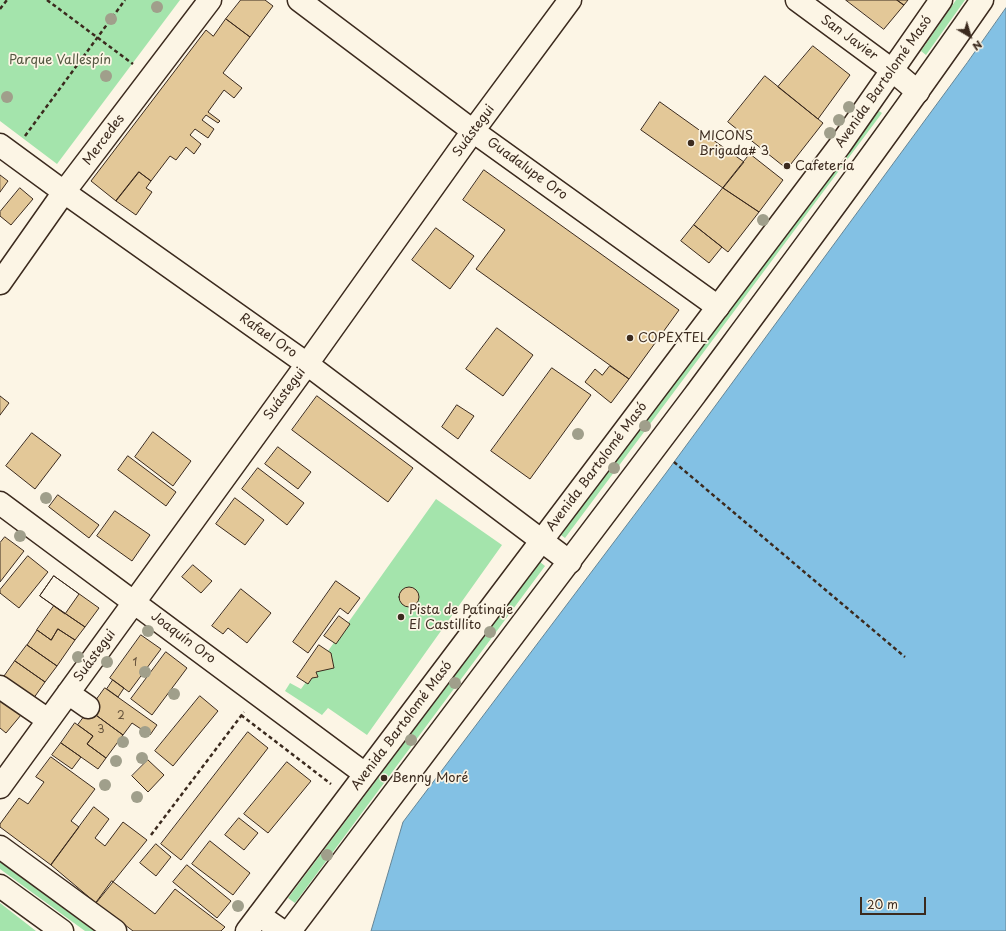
<!DOCTYPE html>
<meta charset="utf-8">
<style>
body{margin:0}
#map{position:relative;width:1006px;height:931px;overflow:hidden;background:#fcf5e5;font-family:"Playpen Sans",sans-serif}
canvas{display:block}
.north{position:absolute;left:950px;top:16px;width:40px;height:40px;-webkit-text-stroke:3px #fcf5e5;paint-order:stroke;rotate:142deg;font-size:11px;font-weight:700;line-height:16px;text-align:center;color:#3b2a1e}
.north::after{content:'';display:block;margin:auto;width:14px;height:18px;background:#3b2a1e;clip-path:polygon(50% 0,100% 100%,50% 72%,0 100%)}
.scale{position:absolute;left:860px;top:897px;width:66px;height:18px;box-sizing:border-box;border:2px solid #3b2a1e;border-top:0;padding-left:5px;font-size:12px;line-height:14px;white-space:nowrap;color:#3b2a1e;-webkit-text-stroke:3px #fcf5e5;paint-order:stroke}
</style>
<div id="map">
<canvas width="1006" height="931"></canvas>
<div class="north">N</div>
<div class="scale">20 m</div>
</div>
<script>
const ctx = document.querySelector('canvas').getContext('2d');
ctx.lineJoin = 'round';
function paint(path, color) { ctx.fillStyle = color; ctx.fill(path, 'evenodd'); }
function trace(path, color, width, dash) { ctx.strokeStyle = color; ctx.lineWidth = width; ctx.lineCap = dash ? 'butt' : 'round'; ctx.setLineDash(dash || []); ctx.stroke(path); }
function write(font, color, halo, rows, align = 'center') {
  ctx.font = font + ' "Playpen Sans",sans-serif'; ctx.lineWidth = 3.5; ctx.setLineDash([]); ctx.textBaseline = 'middle'; ctx.strokeStyle = halo; ctx.fillStyle = color; for (const [text, x, y, turn = 0] of rows) {
    ctx.save(); ctx.translate(x, y); ctx.rotate((+turn || 0) * Math.PI / 180); ctx.textAlign = isNaN(turn) ? turn : align; if (halo) ctx.strokeText(text, 0, 0); ctx.fillText(text, 0, 0); ctx.restore();
  }
}
const green = new Path2D(`
 M 0,0 L 180,0 L 57,164 L 0,121 Z
 M 956,0 L 965,0 L 926,55 L 921,51 Z
 M 879,111 L 882,113 L 565,538 L 561,535 L 718,322 Z
 M 436,499 L 502,545 L 367,735 L 328,708 L 322,715 L 285,691 L 290,683 L 301,689 Z
 M 540,562 L 545,566 L 295,903 L 288,898 Z
 M 0,862 L 94,931 L 85,931 L 0,869 Z
 M 0,903 L 36,931 L 0,931 Z`);
const water = new Path2D(`
 M 1006,8 L 1006,931 L 371,931 L 403,822 L 666,473 L 967,63 Z`);
const building = new Path2D(`
 M 241,0 L 265,0 L 273,6 L 250,37 L 226,19 Z
 M 846,0 L 897,0 L 904,5 L 884,29 Z
 M 897,0 L 908,0 L 904,5 Z
 M 226,19 L 250,37 L 223,73 L 242,88 L 234,98 L 224,90 L 208,112 L 220,121 L 218,123 L 206,115 L 202,120 L 214,129 L 208,138 L 195,129 L 190,135 L 201,144 L 194,154 L 186,147 L 176,160 L 170,156 L 151,181 L 139,172 L 116,201 L 91,181 L 206,30 L 213,36 Z
 M 813,46 L 850,75 L 818,119 L 778,87 Z
 M 765,76 L 823,123 L 787,169 L 728,122 Z
 M 660,102 L 744,162 L 723,188 L 641,130 Z
 M 750,154 L 783,180 L 759,212 L 723,188 Z
 M 484,170 L 679,310 L 629,379 L 476,269 L 505,230 L 463,200 Z
 M 139,172 L 151,181 L 146,188 L 152,192 L 136,215 L 116,201 Z
 M 0,175 L 8,181 L 0,192 Z
 M 20,188 L 33,199 L 11,225 L 0,216 L 0,212 Z
 M 723,188 L 759,212 L 728,252 L 694,225 Z
 M 694,225 L 722,247 L 709,263 L 681,241 Z
 M 436,228 L 474,256 L 450,289 L 412,260 Z
 M 497,328 L 533,355 L 503,396 L 466,369 Z
 M 610,366 L 629,379 L 611,403 L 585,382 L 595,369 L 602,375 Z
 M 552,368 L 591,395 L 530,479 L 491,451 Z
 M 0,396 L 9,403 L 0,415 Z
 M 317,396 L 413,468 L 388,502 L 292,430 Z
 M 457,405 L 474,416 L 458,439 L 442,427 Z
 M 153,432 L 191,461 L 173,486 L 135,457 Z
 M 32,433 L 61,455 L 35,489 L 6,466 Z
 M 278,447 L 311,472 L 298,489 L 265,464 Z
 M 128,456 L 176,492 L 166,506 L 118,470 Z
 M 258,468 L 304,503 L 287,525 L 242,489 Z
 M 58,495 L 99,525 L 89,538 L 49,507 Z
 M 235,498 L 264,520 L 245,545 L 216,524 Z
 M 115,511 L 150,535 L 132,561 L 97,536 Z
 M 5,537 L 24,551 L 0,582 L 0,543 Z
 M 28,556 L 48,572 L 19,608 L 0,593 L 0,590 Z
 M 193,565 L 212,581 L 201,593 L 182,577 Z
 M 54,576 L 99,608 L 85,627 L 40,596 Z
 M 54,576 L 79,594 L 65,614 L 40,596 Z
 M 336,581 L 360,598 L 348,614 L 340,608 L 308,653 L 293,642 Z
 M399 597a10 10 0 1 1 20 0a10 10 0 1 1-20 0Z
 M 241,589 L 271,613 L 247,643 L 228,628 L 223,634 L 212,626 Z
 M 54,606 L 85,627 L 75,640 L 58,629 L 51,640 L 37,630 Z
 M 339,616 L 350,624 L 336,644 L 324,636 Z
 M 58,629 L 75,640 L 57,666 L 27,645 L 37,630 L 51,640 Z
 M 141,635 L 161,649 L 129,692 L 110,678 Z
 M 27,645 L 57,666 L 45,682 L 15,661 Z
 M 319,645 L 331,653 L 334,668 L 316,672 L 318,677 L 312,678 L 308,684 L 297,677 Z
 M 166,652 L 187,668 L 152,715 L 131,699 Z
 M 15,661 L 45,682 L 31,702 L 1,681 Z
 M 113,680 L 124,688 L 118,697 L 107,689 Z
 M 105,688 L 157,725 L 150,735 L 132,723 L 123,735 L 89,710 Z
 M 200,696 L 218,711 L 173,766 L 155,751 Z
 M 0,697 L 21,715 L 6,733 L 0,728 Z
 M 89,710 L 123,735 L 106,758 L 87,744 L 93,736 L 78,725 Z
 M 75,723 L 93,736 L 87,744 L 106,758 L 98,769 L 61,743 Z
 M 248,732 L 268,748 L 181,860 L 161,844 Z
 M 61,743 L 81,757 L 72,769 L 52,755 Z
 M 51,757 L 95,789 L 71,821 L 79,827 L 51,865 L 0,827 L 0,824 L 19,798 L 28,804 L 44,782 L 36,777 Z
 M 148,760 L 164,775 L 148,792 L 132,776 Z
 M 287,762 L 311,781 L 268,833 L 244,814 Z
 M 94,807 L 109,819 L 95,838 L 105,846 L 123,822 L 147,840 L 96,903 L 51,865 Z
 M 239,818 L 258,833 L 244,850 L 225,835 Z
 M 210,841 L 250,873 L 233,895 L 192,864 Z
 M 156,844 L 171,857 L 156,876 L 140,863 Z
 M 187,865 L 231,901 L 217,918 L 173,882 Z
 M 112,881 L 155,914 L 175,889 L 225,927 L 221,931 L 133,931 L 96,903 Z`);
const path = new Path2D(`
 M 47,0 L 133,64
 M 0,9 L 7,0
 M 25,136 L 125,0
 M 674,462 L 905,657
 M 241,715 L 331,784
 M 151,835 L 244,712`);
const minor = new Path2D(`
 M 299,0 L 473,131 L 718,307
 M 797,0 L 892,70 L 918,92
 M 0,145 L 64,192 L 307,364 L 570,562
 M 0,283 L 64,192 L 210,0
 M 0,503 L 365,774
 M 0,687 L 48,720
 M 68,693 L 88,707
 M 0,787 L 307,364 L 473,131 L 570,0`);
const major = new Path2D(`
 M 0,847 L 115,931
 M 0,886 L 62,931
 M 259,915 L 282,931
 M 247,931 L 840,145 L 941,0
 M 290,931 C 425,753 560,575 694,396 C 791,265 889,134 982,0`);
const trees = [
 [157,7],
 [111,19],
 [106,76],
 [7,97],
 [849,107],
 [839,120],
 [830,133],
 [763,220],
 [645,426],
 [578,434],
 [614,468],
 [46,498],
 [20,536],
 [148,631],
 [490,632],
 [78,657],
 [107,662],
 [145,672],
 [455,683],
 [174,694],
 [145,732],
 [411,740],
 [123,742],
 [142,758],
 [116,761],
 [105,785],
 [137,797],
 [327,855],
 [238,906]
];
const markers = [
 [691,143,4,"#3b2a1e"],
 [787,166,4,"#3b2a1e"],
 [630,338,4,"#3b2a1e"],
 [401,617,4,"#3b2a1e"],
 [384,778,4,"#3b2a1e"]
];
const numberNames = [
 ["1",135,663],
 ["2",121,716],
 ["3",101,730]
];
const streetNames = [
 ["San Javier",849,38,36],
 ["Avenida Bartolomé Masó",884,82,-55],
 ["Suástegui",474,131,-54],
 ["Mercedes",104,140,-53],
 ["Guadalupe Oro",527,169,36],
 ["Rafael Oro",268,336,35],
 ["Suástegui",285,394,-54],
 ["Avenida Bartolomé Masó",597,467,-53],
 ["Joaquín Oro",183,638,37],
 ["Suástegui",95,656,-54],
 ["Avenida Bartolomé Masó",402,726,-53]
];
const parkNames = [
 ["Parque Vallespín",60,60]
];
const poiNames = [
 ["MICONS",699,136],
 ["Brigada# 3",699,151],
 ["Cafetería",795,166],
 ["COPEXTEL",638,338],
 ["Pista de Patinaje",409,610],
 ["El Castillito",409,625],
 ["Benny Moré",392,778]
];
paint(green, '#a4e4ac');
paint(water, '#83c1e4');
trace(water, '#668595', 1);
paint(building, '#e3c898');
trace(building, '#3b2a1e', 1);
trace(minor, '#3b2a1e', 25);
trace(major, '#3b2a1e', 25);
trace(path, '#3b2a1e', 2.5, [4, 3]);
trace(minor, '#fcf5e5', 22);
trace(major, '#fcf5e5', 22);
ctx.fillStyle = '#a09f8b';
for (const [x, y] of trees) { ctx.beginPath(); ctx.arc(x, y, 6, 0, 2 * Math.PI); ctx.fill(); }
for (const [x, y, r, color] of markers) { const dot = new Path2D(); dot.arc(x, y, r, 0, 2 * Math.PI); ctx.fillStyle = color; ctx.fill(dot); trace(dot, '#fcf5e5', 1.5); }
write('11px', '#65523c', null, numberNames);
write('13px', '#3b2a1e', '#fcf5e5', streetNames);
write('13px', '#555842', '#fcf5e5', parkNames);
write('13px', '#3b2a1e', '#fcf5e5', poiNames, 'left');
</script>
